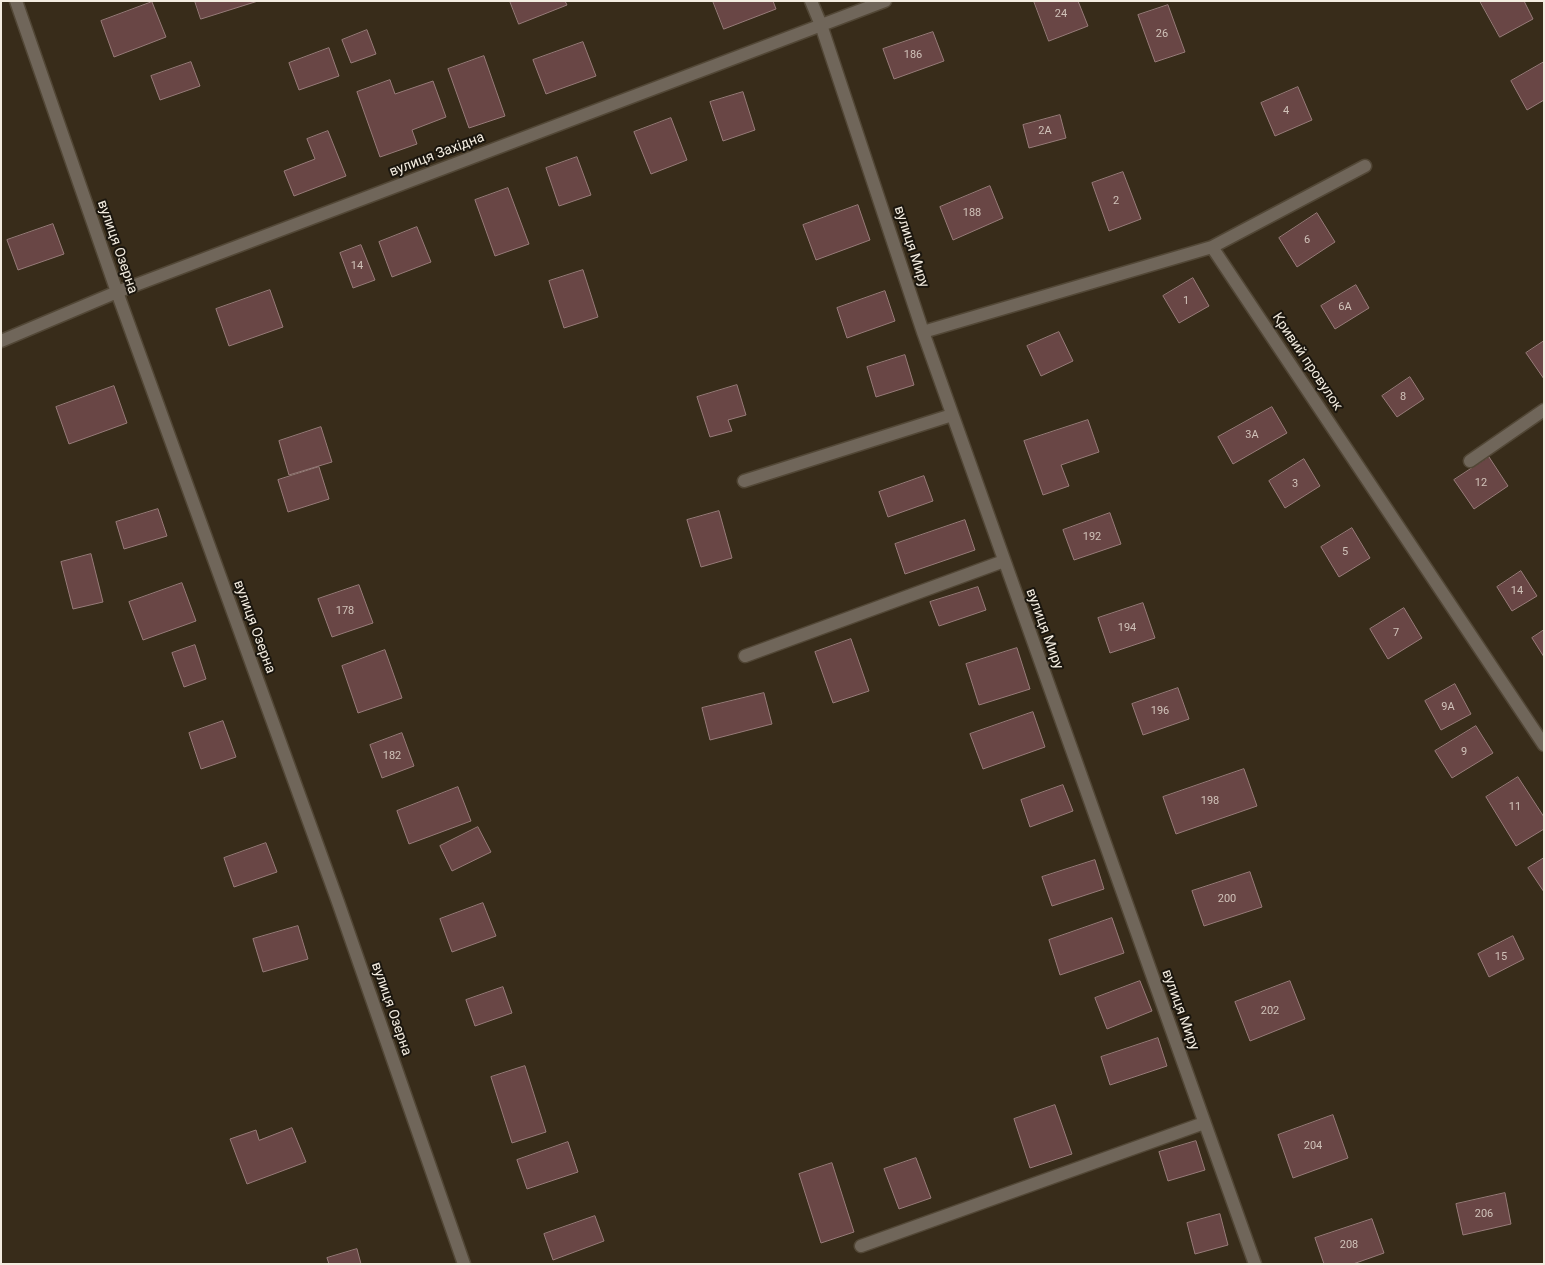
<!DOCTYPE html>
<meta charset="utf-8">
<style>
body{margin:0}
#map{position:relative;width:1545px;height:1265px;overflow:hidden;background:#382c1a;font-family:Roboto,sans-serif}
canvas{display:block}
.frame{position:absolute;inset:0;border:2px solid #f3ece0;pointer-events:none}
</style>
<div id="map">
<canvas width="1545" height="1265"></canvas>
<div class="frame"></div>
</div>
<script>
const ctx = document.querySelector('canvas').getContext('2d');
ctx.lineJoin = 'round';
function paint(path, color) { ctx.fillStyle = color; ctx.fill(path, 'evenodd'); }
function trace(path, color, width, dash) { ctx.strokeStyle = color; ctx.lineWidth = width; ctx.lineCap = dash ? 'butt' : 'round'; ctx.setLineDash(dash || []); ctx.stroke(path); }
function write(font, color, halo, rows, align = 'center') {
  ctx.font = font + ' Roboto,sans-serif'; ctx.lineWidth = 4; ctx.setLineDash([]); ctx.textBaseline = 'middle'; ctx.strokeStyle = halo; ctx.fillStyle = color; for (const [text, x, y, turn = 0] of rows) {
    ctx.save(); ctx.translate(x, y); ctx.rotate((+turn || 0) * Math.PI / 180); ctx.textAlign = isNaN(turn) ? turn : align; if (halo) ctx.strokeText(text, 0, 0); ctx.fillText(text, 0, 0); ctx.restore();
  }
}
const building = new Path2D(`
 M 195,1 L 258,1 L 201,19 Z
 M 510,1 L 565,1 L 567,5 L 519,24 Z
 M 713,1 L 773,1 L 776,9 L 724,29 Z
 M 1034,1 L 1078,1 L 1088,26 L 1049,41 Z
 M 1480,1 L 1524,1 L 1533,19 L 1500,37 Z
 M 152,2 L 166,37 L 114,57 L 101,21 Z
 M 1168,5 L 1185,52 L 1155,62 L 1138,15 Z
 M 367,30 L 376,54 L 351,63 L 342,40 Z
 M 933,32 L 944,61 L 894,79 L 883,49 Z
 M 583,42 L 596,76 L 546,94 L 533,60 Z
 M 329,48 L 339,76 L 299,90 L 289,63 Z
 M 484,56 L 505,116 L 469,128 L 448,69 Z
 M 191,62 L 200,86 L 160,100 L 151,76 Z
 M 1544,62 L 1544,100 L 1527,110 L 1511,81 Z
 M 390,80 L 395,94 L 433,81 L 446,117 L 412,130 L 417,144 L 380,157 L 357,92 Z
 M 1298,87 L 1312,120 L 1275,136 L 1261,103 Z
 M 743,92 L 755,130 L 723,141 L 710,102 Z
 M 1060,115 L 1066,138 L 1029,148 L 1023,125 Z
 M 671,118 L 687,160 L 651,174 L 634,132 Z
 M 328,131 L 346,176 L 294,196 L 284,171 L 315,159 L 307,139 Z
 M 577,157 L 591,195 L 559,206 L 546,168 Z
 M 1123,172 L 1141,219 L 1109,231 L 1092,183 Z
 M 990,186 L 1003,218 L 953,240 L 940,207 Z
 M 508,188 L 529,244 L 495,256 L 475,200 Z
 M 858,205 L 870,240 L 816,260 L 803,225 Z
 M 1317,213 L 1335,242 L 1297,267 L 1279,238 Z
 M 53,224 L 64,254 L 18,270 L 7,240 Z
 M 417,227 L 431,262 L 392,277 L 379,242 Z
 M 361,245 L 375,280 L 353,288 L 340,253 Z
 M 583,270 L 598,317 L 564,328 L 549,281 Z
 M 1193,278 L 1209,306 L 1179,323 L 1163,296 Z
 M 1356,285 L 1369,308 L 1335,329 L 1321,306 Z
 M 270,290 L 283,327 L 229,346 L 216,309 Z
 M 885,291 L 895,321 L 847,338 L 837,308 Z
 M 1059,332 L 1073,361 L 1041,376 L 1027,346 Z
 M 1544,341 L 1544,379 L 1526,353 Z
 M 905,355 L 914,385 L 876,397 L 867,367 Z
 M 1410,377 L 1424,399 L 1397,417 L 1382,396 Z
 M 737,385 L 746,415 L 728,420 L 732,431 L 710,437 L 697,397 Z
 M 114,386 L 127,423 L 69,444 L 56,407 Z
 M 1272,407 L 1287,433 L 1233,464 L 1218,437 Z
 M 1088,420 L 1099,452 L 1061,465 L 1069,486 L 1043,495 L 1024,441 Z
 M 321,427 L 332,462 L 289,475 L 279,441 Z
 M 1489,457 L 1508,486 L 1474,509 L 1454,480 Z
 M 1304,459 L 1320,486 L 1285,508 L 1269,481 Z
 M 319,467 L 329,499 L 288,512 L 278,480 Z
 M 924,476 L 933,501 L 888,517 L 879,492 Z
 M 158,509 L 167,536 L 124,549 L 116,522 Z
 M 719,511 L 732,558 L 701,567 L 687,520 Z
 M 1110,513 L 1121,544 L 1074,560 L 1063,530 Z
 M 965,520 L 975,550 L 905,574 L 895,544 Z
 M 1352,528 L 1370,558 L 1339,577 L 1321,547 Z
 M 91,554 L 103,602 L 73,609 L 61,562 Z
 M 1521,571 L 1537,596 L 1512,611 L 1497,587 Z
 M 182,583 L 196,621 L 143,640 L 129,602 Z
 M 359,585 L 373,623 L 332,637 L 318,599 Z
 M 978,587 L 986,610 L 939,626 L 930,602 Z
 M 1143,603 L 1155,638 L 1110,653 L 1098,618 Z
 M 1404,608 L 1422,638 L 1388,659 L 1370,629 Z
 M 1544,630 L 1544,657 L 1532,638 Z
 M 851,639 L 869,691 L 833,703 L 815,652 Z
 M 195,645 L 206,679 L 184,687 L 172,653 Z
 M 1017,648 L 1030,689 L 979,705 L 966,664 Z
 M 385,650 L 402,698 L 358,713 L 342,666 Z
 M 1455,684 L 1471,714 L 1441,730 L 1425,701 Z
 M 1178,688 L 1189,719 L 1143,735 L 1132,704 Z
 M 764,693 L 772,724 L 710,740 L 702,708 Z
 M 1033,712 L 1045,747 L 983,769 L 970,734 Z
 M 223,721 L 236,757 L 201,769 L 189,733 Z
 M 1476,726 L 1493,753 L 1452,778 L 1435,751 Z
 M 402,733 L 414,766 L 382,778 L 370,745 Z
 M 1244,769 L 1257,806 L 1176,834 L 1163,797 Z
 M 1518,777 L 1544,817 L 1544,829 L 1516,846 L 1486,797 Z
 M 1063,785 L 1073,811 L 1030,827 L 1021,800 Z
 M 458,787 L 471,821 L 409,844 L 397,811 Z
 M 478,827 L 491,852 L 452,871 L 440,846 Z
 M 266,843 L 277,872 L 234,887 L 224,858 Z
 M 1544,858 L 1544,892 L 1528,868 Z
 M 1095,860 L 1104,889 L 1052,906 L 1042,877 Z
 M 1250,872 L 1262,907 L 1204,926 L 1192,891 Z
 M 483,903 L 496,936 L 452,952 L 440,919 Z
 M 1112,918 L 1124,953 L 1060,975 L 1049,940 Z
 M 298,926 L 308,959 L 263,972 L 253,939 Z
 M 1513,936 L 1524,959 L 1489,977 L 1478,954 Z
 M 1140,981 L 1152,1011 L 1107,1029 L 1095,998 Z
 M 1290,981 L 1305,1019 L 1250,1041 L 1235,1002 Z
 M 503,987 L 512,1013 L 475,1026 L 466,1000 Z
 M 1158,1038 L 1167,1066 L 1110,1085 L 1101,1057 Z
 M 525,1066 L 546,1132 L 512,1143 L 491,1077 Z
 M 1055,1105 L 1072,1154 L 1030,1168 L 1014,1119 Z
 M 1333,1115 L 1348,1158 L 1293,1178 L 1278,1135 Z
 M 292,1128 L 306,1162 L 247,1184 L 230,1139 L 256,1130 L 259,1140 Z
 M 1196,1141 L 1205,1170 L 1168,1181 L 1159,1152 Z
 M 568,1142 L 578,1172 L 527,1189 L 517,1160 Z
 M 916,1158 L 931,1198 L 899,1209 L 884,1169 Z
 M 832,1163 L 854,1232 L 821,1243 L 799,1174 Z
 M 1505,1193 L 1511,1224 L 1463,1235 L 1456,1204 Z
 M 1220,1214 L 1228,1245 L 1195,1254 L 1187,1223 Z
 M 595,1216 L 604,1241 L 553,1260 L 544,1234 Z
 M 1372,1219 L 1384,1253 L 1353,1264 L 1324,1264 L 1315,1238 Z
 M 357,1249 L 361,1264 L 329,1264 L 327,1258 Z`);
const minor = new Path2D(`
 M 16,1 L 117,292 L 338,902 L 464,1264
 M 811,1 L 821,25 L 923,332 L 1255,1264
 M 1212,247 L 1365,166
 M 923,332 L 1212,247 L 1544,745
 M 1,341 L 117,292 L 885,1
 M 1470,461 L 1544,410
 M 744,481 L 952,415
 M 745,656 L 1004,561
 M 861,1246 L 1204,1123`);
const numberNames = [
 ["24",1061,14],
 ["26",1162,34],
 ["186",913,55],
 ["4",1286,111],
 ["2А",1045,131],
 ["2",1116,201],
 ["188",972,213],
 ["6",1307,240],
 ["14",357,266],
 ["1",1186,301],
 ["6А",1345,307],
 ["8",1403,397],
 ["3А",1252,435],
 ["12",1481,483],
 ["3",1295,484],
 ["192",1092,537],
 ["5",1345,552],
 ["14",1517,591],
 ["178",345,611],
 ["194",1127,628],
 ["7",1396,633],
 ["9А",1448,707],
 ["196",1160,711],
 ["9",1464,752],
 ["182",392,756],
 ["198",1210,801],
 ["11",1515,807],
 ["200",1227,899],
 ["15",1501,957],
 ["202",1270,1011],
 ["204",1313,1146],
 ["206",1484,1214],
 ["208",1349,1245]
];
const streetNames = [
 ["вулиця Західна",437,155,-21],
 ["вулиця Озерна",117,247,71],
 ["вулиця Миру",911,247,72],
 ["Кривий провулок",1307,362,56],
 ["вулиця Озерна",254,627,70],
 ["вулиця Миру",1044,629,70],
 ["вулиця Озерна",391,1009,71],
 ["вулиця Миру",1180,1010,70]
];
paint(building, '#694645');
trace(building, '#977b79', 1);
trace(minor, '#524736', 15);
trace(minor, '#70665a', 12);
write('11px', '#d0c2b9', null, numberNames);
write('14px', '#f3ece0', '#1b160e', streetNames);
</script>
